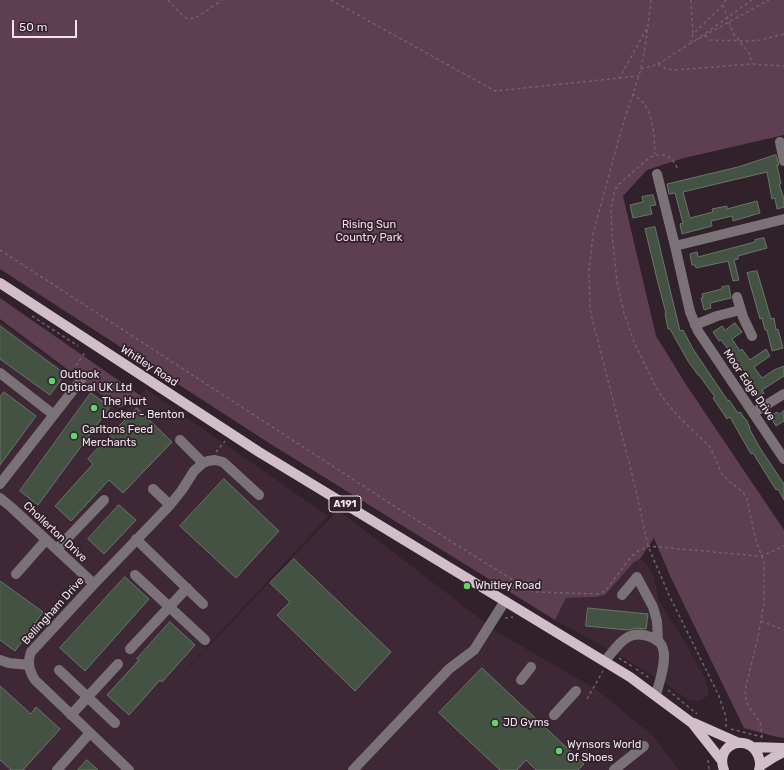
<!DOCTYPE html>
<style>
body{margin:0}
#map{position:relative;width:784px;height:770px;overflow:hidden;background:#31212b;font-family:Rubik,sans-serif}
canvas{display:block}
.scale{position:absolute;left:12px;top:20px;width:65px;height:18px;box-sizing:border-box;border:2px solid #f1e5eb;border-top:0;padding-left:5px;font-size:12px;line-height:14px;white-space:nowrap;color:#f1e5eb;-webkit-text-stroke:3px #31212b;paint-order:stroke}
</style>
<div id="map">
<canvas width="784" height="770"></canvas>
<div class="scale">50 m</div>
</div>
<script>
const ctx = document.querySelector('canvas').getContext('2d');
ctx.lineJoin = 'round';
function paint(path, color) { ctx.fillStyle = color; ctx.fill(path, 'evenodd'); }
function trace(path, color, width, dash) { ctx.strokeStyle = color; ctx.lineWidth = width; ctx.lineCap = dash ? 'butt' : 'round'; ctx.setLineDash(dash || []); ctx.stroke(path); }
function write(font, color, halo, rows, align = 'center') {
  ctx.font = font + ' Rubik,sans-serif'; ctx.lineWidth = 3.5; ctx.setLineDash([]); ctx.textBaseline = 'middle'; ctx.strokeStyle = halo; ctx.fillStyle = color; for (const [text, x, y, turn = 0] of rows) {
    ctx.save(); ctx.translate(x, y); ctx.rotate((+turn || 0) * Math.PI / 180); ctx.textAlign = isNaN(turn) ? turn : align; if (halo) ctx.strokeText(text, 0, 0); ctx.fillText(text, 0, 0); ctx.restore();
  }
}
const built = new Path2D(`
 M 0,322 L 123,414 L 146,389 L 328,516 L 166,691 L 338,510 L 499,633 L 597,690 L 651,734 L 679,770 L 0,770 Z
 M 640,559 L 646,563 L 654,577 L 658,598 L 661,604 L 689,649 L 706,680 L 709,691 L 707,696 L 703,699 L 698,701 L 688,700 L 666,684 L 624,658 L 555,620 L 566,598 L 595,597 L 605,595 L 634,562 Z`);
const green = new Path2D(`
 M 0,0 L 784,0 L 784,135 L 684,158 L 647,170 L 623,196 L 656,336 L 687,386 L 784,530 L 784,738 L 777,737 L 744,728 L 671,578 L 654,538 L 640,559 L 634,562 L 605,595 L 595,597 L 566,598 L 555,620 L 269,443 L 0,269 Z
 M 0,298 L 144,398 L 119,408 L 0,319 Z`);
const building = new Path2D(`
 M 776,155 L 779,165 L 777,165 L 781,184 L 779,184 L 784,199 L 784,207 L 777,209 L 775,198 L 772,199 L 767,172 L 691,190 L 683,192 L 690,218 L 713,212 L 712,209 L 727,206 L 727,209 L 757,201 L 760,213 L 733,221 L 732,216 L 711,221 L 712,226 L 682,234 L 680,224 L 683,223 L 675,193 L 669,194 L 667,184 L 738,167 Z
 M 653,195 L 656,205 L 650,206 L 652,214 L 633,218 L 630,205 L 643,202 L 642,197 Z
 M 655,227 L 680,331 L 683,330 L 693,349 L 728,401 L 729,400 L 738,413 L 740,412 L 747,421 L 750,428 L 749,428 L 760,448 L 784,484 L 784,500 L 778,489 L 776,490 L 753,453 L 751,454 L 730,417 L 727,419 L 713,398 L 715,397 L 699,375 L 698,375 L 688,361 L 670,329 L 668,329 L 665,313 L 666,313 L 658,283 L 645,229 Z
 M 764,238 L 767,248 L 738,256 L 738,259 L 734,260 L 739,280 L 733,281 L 728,261 L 696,268 L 695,265 L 692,265 L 690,254 L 697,252 L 698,257 L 755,242 L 755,240 Z
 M 757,271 L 771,319 L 774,318 L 776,330 L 778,329 L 783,348 L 772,351 L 767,330 L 765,330 L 762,318 L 760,319 L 747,273 Z
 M 729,286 L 731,298 L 710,303 L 711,308 L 704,310 L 701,298 L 703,298 L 702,294 L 722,289 L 722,287 Z
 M 735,323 L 742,332 L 732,339 L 740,351 L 742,349 L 750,360 L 766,349 L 770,356 L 754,367 L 762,378 L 774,370 L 784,366 L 784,376 L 762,390 L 764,393 L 757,397 L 745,376 L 747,374 L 743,369 L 721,340 L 719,341 L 713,332 L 722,326 L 725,330 Z
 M 0,326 L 65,374 L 50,395 L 0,359 Z
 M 4,392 L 36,416 L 0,465 L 0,397 Z
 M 91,393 L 110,407 L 38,505 L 20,491 Z
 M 137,408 L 172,442 L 123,493 L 109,480 L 71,521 L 55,506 L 93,464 L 88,459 Z
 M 784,411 L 784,421 L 776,426 L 770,416 L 777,412 L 779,414 Z
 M 224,479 L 279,531 L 236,578 L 180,526 Z
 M 119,505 L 136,520 L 104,554 L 88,539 Z
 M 294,559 L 391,652 L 355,691 L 277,615 L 290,602 L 270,583 Z
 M 125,577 L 149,599 L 85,671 L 60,648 Z
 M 0,581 L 43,612 L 15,651 L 0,640 Z
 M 588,608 L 648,614 L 646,629 L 637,628 L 628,630 L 586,626 Z
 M 170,622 L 195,645 L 162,682 L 160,680 L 129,715 L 107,695 L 139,660 L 137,659 Z
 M 482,668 L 584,764 L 578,770 L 536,770 L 526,760 L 517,770 L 500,770 L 439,713 Z
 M 0,686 L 31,714 L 36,707 L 60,729 L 23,770 L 11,770 L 0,760 Z
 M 87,760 L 98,770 L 78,770 Z`);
const path = new Path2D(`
 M 168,0 L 184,17 L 189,19 L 197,17 L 222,0
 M 331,0 L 495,91 L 639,76
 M 651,0 L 645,48 L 641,69 L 622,127 L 593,234 L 589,271 L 590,310 L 636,490 L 648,546 L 669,595 L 719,696 L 726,717 L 726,728
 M 691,0 L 693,34
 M 723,5 L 733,33 L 749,53 L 752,64
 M 705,36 L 710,40 L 748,41 L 760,40 L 784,34
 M 696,40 L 752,0
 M 691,43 L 693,34 L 723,5 L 726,0
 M 658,64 L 691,43 L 769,0
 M 641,69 L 658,64 L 666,69 L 675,70 L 752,64 L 784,66
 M 619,79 L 647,28
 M 632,94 C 654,104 654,134 655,154
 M 677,168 C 672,155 661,151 649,158 L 618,185 L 615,190 L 611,208 L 612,235 L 617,282 L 624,313 L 634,342 L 656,387 L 662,397 L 678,416 L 710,447 L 722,474 L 730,482 L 743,492 L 747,499 L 756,541 L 764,562 L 764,603 L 758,637 L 746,686 L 745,695 L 748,706 L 760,722 L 762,736
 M 0,250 L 391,504 L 529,590 L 537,592 L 597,594 L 601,593 L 606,590 L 630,558 L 638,551 L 648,546 L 758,556 L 762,556 L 784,546
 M 32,316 L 78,346
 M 77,371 L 75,367 L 86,351
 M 216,452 L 225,441
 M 505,618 L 513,617
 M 761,621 L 784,630
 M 619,658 L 633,667
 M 636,669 L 651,679
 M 668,690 L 697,714
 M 587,699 L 603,671
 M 731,729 L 766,738
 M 708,760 L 709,770`);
const minor = new Path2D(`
 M 780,142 L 784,161
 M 657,174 L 675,246
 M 784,219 L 675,246 L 690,312 L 698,331 L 784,459
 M 737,297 L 743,317 L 752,336
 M 695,325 L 717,316 L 740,310
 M 0,373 L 54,415
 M 753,413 L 784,394
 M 180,440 L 203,463
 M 0,484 L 81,380
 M 153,489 L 170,505
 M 0,498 L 11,507 L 94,584
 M 136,539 L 203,604
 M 57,549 L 104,500
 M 16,574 L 46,540
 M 135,575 L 205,640
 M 622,595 L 637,577 L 653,607 L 657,621 L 658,641
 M 130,649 L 187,588
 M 0,660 L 9,663 L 29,665
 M 605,661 C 619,644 628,627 653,638 C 658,641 662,643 663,649 C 667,661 659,683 656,695
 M 59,670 L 115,723
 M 521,680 L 531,667
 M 71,715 L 118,664
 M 554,715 L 576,691
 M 57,770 L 90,733
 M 129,770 L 35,680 C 29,671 27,662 31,652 L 94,584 L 170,505 L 182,490 L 194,471 L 203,463 L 208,461 L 215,460 L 223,462 L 259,495
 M 353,770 L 449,669 L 474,650 L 505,601
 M 614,770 L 644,746`);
const major = new Path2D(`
 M 0,283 L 259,452 L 630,677 L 692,723 L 722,761
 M 694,723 L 739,743
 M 753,747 L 784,748
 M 760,766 L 774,757 L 784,752
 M 724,770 C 714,744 748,732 758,755 C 760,760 761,765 759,770`);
const markers = [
 [52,381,4,"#63d469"],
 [94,408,4,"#63d469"],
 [74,436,4,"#63d469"],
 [467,586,4,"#63d469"],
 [495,723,4,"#63d469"],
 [559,751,4,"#63d469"]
];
const shields = [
 [345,504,32]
];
const shieldNames = [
 ["A191",345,504]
];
const parkNames = [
 ["Rising Sun",369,225],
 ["Country Park",369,238]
];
const streetNames = [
 ["Whitley Road",149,366,33],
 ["Moor Edge Drive",749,385,56],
 ["Chollerton Drive",55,532,43],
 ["Bellingham Drive",53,611,-48]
];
const poiNames = [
 ["Outlook",60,375],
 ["Optical UK Ltd",60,388],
 ["The Hurt",102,402],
 ["Locker - Benton",102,415],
 ["Carltons Feed",82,430],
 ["Merchants",82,443],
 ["Whitley Road",475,586],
 ["JD Gyms",503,723],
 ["Wynsors World",567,745],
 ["Of Shoes",567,758]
];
paint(built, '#3e2835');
paint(green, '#5d3f51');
paint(building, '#445244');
trace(building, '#687768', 1);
trace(path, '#71626b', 1.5, [3, 3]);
trace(minor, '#7b7277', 10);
trace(major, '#d1bec9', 10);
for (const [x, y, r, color] of markers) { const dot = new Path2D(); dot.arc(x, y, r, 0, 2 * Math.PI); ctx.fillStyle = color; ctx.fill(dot); trace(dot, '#31212b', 1.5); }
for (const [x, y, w] of shields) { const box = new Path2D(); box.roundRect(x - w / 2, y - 8, w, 16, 3); ctx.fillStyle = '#31212b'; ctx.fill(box); trace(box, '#f1e5eb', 1); }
write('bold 10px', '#f1e5eb', null, shieldNames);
write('11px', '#fad9eb', '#31212b', parkNames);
write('11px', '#f1e5eb', '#31212b', streetNames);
write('11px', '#f1e5eb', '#31212b', poiNames, 'left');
</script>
